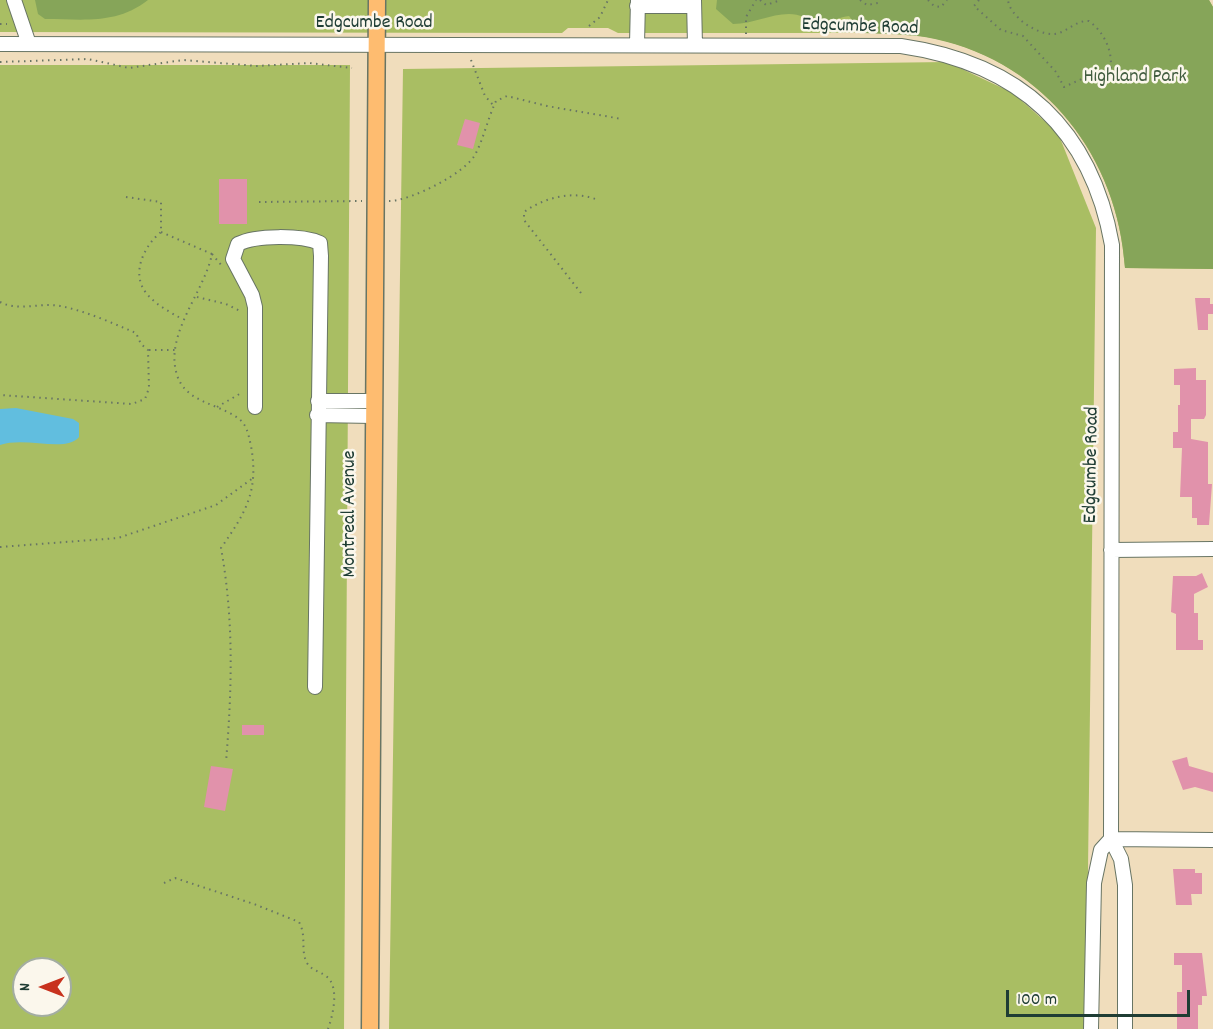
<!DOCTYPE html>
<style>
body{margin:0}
#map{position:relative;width:1213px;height:1029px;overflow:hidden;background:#f0ddbc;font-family:Dekko,sans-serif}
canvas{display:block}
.north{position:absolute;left:12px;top:957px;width:60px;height:60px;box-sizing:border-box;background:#fbf7ec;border:2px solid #a3ada2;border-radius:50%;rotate:270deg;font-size:16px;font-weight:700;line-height:24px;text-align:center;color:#1f3d34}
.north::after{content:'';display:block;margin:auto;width:21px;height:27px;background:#c8321e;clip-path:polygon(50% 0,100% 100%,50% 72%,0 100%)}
.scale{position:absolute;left:1006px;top:990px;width:184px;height:27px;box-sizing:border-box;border:3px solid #1f3d34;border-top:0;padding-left:8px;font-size:18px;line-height:21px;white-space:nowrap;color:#1f3d34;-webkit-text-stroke:4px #fbf7ec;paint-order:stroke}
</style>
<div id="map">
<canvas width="1213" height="1029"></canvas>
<div class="north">N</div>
<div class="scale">100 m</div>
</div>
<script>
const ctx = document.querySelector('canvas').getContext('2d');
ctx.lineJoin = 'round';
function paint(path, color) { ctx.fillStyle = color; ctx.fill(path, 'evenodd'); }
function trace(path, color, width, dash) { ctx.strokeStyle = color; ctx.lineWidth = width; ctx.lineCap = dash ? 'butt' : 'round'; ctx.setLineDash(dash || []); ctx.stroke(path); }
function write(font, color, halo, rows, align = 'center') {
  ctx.font = font + ' Dekko,sans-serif'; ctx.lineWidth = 5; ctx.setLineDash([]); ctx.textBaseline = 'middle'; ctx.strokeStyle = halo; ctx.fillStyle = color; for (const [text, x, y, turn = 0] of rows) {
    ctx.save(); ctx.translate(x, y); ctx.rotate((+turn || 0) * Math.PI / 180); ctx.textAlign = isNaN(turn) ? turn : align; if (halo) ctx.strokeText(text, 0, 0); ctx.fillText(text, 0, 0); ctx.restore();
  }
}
const green = new Path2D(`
 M 0,0 L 1209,0 L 1213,7 L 1213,269 L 1125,268 C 1118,158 1046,64 937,39 C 898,30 854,33 814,33 C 749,33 683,33 618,33 L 608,28 L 568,28 L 562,33 L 0,32 Z
 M 947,62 L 1013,93 L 1058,133 L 1096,228 L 1086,1029 L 389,1029 L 403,69 Z
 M 0,65 L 350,65 L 344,1029 L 0,1029 ZM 24,969 L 60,969 L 60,1005 L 24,1005 Z`);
const forest = new Path2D(`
 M 35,0 L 148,0 C 116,25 83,19 45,19 L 38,14 Z
 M 717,0 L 1209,0 L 1213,7 L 1213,269 L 1125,268 C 1118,158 1046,63 935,39 C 912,34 887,34 862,33 L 849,16 C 840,17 825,24 817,22 C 807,19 800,14 789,14 C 770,14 753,24 733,24 L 716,9 Z`);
const water = new Path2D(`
 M 16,408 L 73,419 L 79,423 L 79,437 C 66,453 25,436 0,445 L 0,409 Z`);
const building = new Path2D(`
 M 465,119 L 480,123 L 473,149 L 457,145 Z
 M 219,179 L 247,179 L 247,224 L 219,224 Z
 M 1195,298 L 1210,298 L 1210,304 L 1213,304 L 1213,314 L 1208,314 L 1208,330 L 1198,330 Z
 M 1196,368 L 1196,380 L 1206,380 L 1206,415 L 1204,419 L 1191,419 L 1191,439 L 1208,442 L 1208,484 L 1212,484 L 1209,525 L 1197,525 L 1197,518 L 1192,518 L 1192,497 L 1180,497 L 1182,448 L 1173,448 L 1173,432 L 1178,432 L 1178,405 L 1180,405 L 1180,385 L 1174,385 L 1174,369 Z
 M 1202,573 L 1208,587 L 1194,594 L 1194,613 L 1198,613 L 1198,640 L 1203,640 L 1203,650 L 1176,650 L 1176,614 L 1171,612 L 1173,576 L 1196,576 Z
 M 242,725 L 264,725 L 264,735 L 242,735 Z
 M 1187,757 L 1189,766 L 1213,773 L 1213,792 L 1195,787 L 1183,790 L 1172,761 Z
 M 211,766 L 233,769 L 225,811 L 204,807 Z
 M 1173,869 L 1195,869 L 1195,873 L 1202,873 L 1202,894 L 1191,894 L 1192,905 L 1176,905 Z
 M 1174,953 L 1202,953 L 1207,996 L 1202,996 L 1202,1005 L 1198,1005 L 1198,1029 L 1177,1029 L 1177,992 L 1182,992 L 1182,965 L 1174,965 Z`);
const path = new Path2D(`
 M 760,0 L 766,5 L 781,0
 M 860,0 L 867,5 L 878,3 L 881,0
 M 928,0 L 934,6 L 941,7 L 947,0
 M 979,0 L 974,6 L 1001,30 L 1023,36 L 1056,72 L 1064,87 L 1086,77 L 1110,73 C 1114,53 1105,33 1089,21 C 1075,20 1067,33 1054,34 C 1037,35 1010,17 1008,0
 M 0,24 L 7,24
 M 589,26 L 600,17 L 608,0
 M 746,34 L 746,17 L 756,0
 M 471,60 L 485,96 L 493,105
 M 0,62 L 88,59 L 129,68 L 183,60 L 257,66 L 309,63 L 352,68
 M 126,197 L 161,202 L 161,232 C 144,246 130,274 147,294 C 156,305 170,312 182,319
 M 389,201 C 410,201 467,173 476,153 C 484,137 488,118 496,101 L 507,96 L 547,106 L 622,119
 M 259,202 L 362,201
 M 161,232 L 212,254 C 204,293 164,334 177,375 C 185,401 214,403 235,416 C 247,423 248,433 251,446 C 259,491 246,512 221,548 C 234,620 232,689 226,762
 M 212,254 L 222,266
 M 581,293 L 524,220 L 524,212 C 545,197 574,190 598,200
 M 197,297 L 226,304 L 242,312
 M 0,302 C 19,312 40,302 60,306 C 86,311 112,323 136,333 L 141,344 L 148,350 L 149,388 L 145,399 L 132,404 L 0,395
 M 149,350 L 176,350
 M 217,407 L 243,392
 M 0,547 L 118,538 L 216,505 L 253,478
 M 164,883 L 175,878 L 254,904 L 299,922 C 307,936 300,950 307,963 C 311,970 319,971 326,976 C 340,986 333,1015 328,1029`);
const minor = new Path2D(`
 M 14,0 L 29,44
 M 694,0 L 695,45
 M 637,6 L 694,6
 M 0,44 L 901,46 C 1018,63 1091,127 1112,245 L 1111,839 L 1121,859 L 1125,885 L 1125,1029
 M 637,44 L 638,0
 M 318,401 L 373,401
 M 255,407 L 255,307 L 252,295 L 233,259 L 238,244 C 256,235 301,235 320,243 L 321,256 L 315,687
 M 317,415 L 373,416
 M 1111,550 L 1213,549
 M 1111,839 L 1213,840
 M 1091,1029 L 1094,883 L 1101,850 L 1111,839`);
const major = new Path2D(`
 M 370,1029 L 377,0`);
const streetNames = [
 ["Edgcumbe Road",374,24],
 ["Edgcumbe Road",860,28,2],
 ["Edgcumbe Road",1093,465,-89],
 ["Montreal Avenue",351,514,-90]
];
const parkNames = [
 ["Highland Park",1135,78]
];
paint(green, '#a9be63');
paint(forest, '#86a559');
paint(water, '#61bedf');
paint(building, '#e192ab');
trace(minor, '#687564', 16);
trace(major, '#687564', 19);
trace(path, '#687564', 2, [1.5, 4.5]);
trace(minor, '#fff', 14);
trace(major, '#febc70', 16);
write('20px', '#1f3d34', '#fbf7ec', streetNames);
write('20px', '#425d40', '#fbf7ec', parkNames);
</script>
